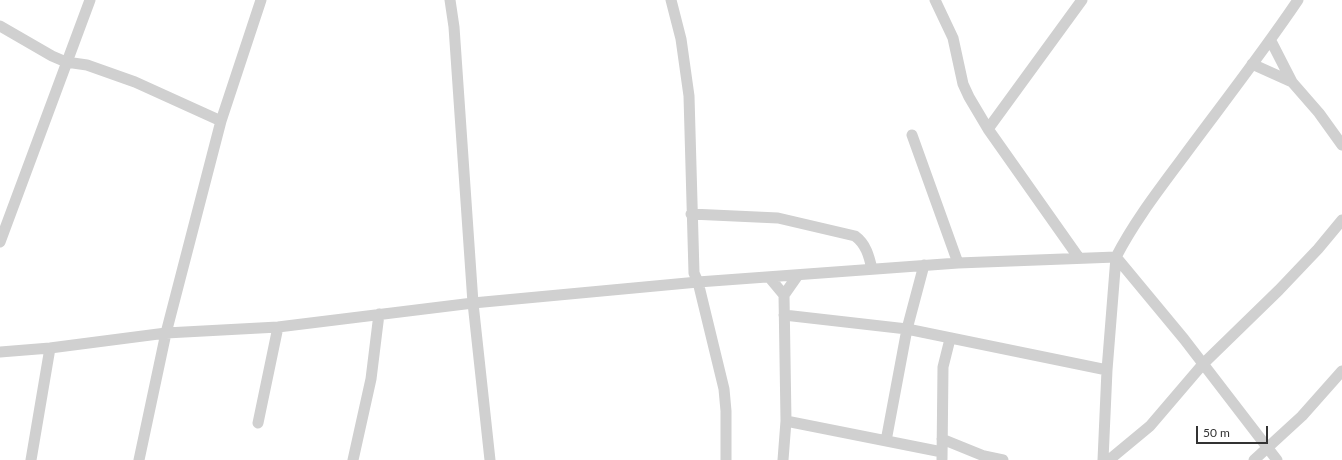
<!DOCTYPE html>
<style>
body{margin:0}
#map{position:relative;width:1342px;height:460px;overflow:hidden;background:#fff;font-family:Lato,sans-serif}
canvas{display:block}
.scale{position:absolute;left:1196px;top:426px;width:72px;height:18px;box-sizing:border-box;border:2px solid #333;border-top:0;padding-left:5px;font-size:12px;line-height:14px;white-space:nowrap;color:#333;-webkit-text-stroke:3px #fff;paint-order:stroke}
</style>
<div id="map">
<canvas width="1342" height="460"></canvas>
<div class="scale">50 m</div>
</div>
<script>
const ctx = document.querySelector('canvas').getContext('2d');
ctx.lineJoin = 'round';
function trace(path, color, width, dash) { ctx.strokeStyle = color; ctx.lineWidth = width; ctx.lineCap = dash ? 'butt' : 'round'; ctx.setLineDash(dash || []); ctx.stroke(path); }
const minor = new Path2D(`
 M 450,0 L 454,27 L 473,303 L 490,460
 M 671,0 L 681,39 L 689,96 L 694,273 L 698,282 L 724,389 L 726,411 L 726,460
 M 935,0 L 953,38 L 963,84 L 969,97 L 988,129 L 1079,258
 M 0,26 L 52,56 L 66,62 L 87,65 L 135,82 L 221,121
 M 1271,41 L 1292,82 L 1319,113 L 1342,145
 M 1252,64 L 1292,82
 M 988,129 L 1082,0
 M 912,135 L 958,263
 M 691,214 L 778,218 L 855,236 C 866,244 869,256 872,269
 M 0,242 L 90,0
 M 769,277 L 784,295
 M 784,315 L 907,329 L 1107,370
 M 0,352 L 50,348 L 166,333 L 278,327 L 473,303 L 698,282 L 958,263 L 1116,257 L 1184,339 L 1277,460
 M 786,421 L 942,452
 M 258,423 L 278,327
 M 942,439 L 984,456 L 1003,460
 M 886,441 L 907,329 L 924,265
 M 942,459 L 943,367 L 950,339
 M 31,460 L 50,348
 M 139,460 L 166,333 L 221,121 L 261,0
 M 353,460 L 371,379 L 379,314
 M 783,460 L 786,421 L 784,295 L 798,275
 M 1103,460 L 1107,370 L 1116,257 C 1134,222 1158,191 1181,160 C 1220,107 1261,55 1298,0
 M 1109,460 L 1150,426 L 1203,364 L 1279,290 L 1318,249 L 1342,220
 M 1254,460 L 1302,416 L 1342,371`);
trace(minor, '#d0d0d0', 11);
</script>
